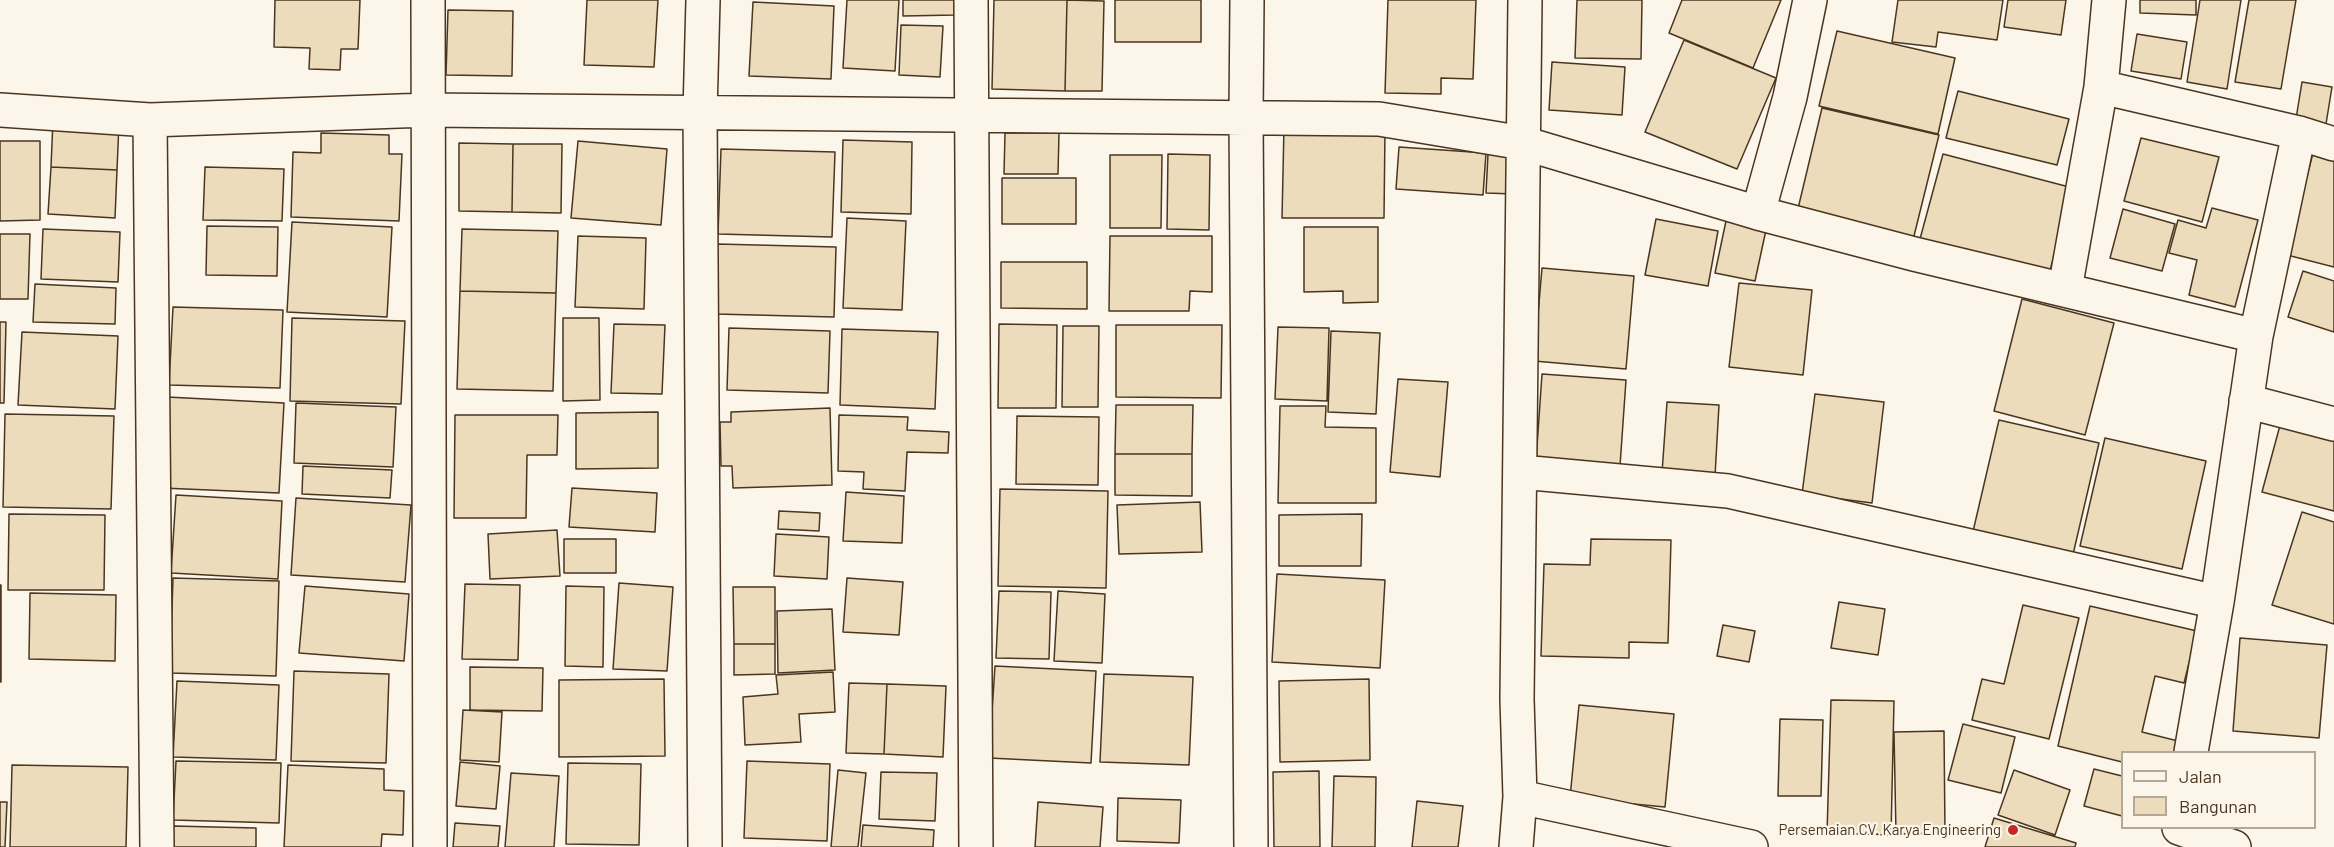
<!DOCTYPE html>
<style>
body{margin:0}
#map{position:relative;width:2334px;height:847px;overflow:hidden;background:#fbf6e9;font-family:Barlow,sans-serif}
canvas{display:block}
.legend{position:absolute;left:2121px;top:751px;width:195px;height:78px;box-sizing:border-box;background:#fbf6e9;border:2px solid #b4a999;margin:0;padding:8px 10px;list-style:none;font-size:18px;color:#4a3520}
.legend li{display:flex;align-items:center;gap:12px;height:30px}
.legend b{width:30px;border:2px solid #b4a999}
</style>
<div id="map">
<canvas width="2334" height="847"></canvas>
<ul class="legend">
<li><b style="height:8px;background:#fbf6e9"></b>Jalan</li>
<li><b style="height:16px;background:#ecdcbc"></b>Bangunan</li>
</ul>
</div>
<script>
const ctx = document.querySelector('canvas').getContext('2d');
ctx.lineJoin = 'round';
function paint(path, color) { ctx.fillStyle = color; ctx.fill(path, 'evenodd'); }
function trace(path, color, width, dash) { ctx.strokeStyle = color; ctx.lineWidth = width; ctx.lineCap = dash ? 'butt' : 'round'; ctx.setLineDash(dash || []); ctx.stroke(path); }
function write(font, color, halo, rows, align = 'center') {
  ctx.font = font + ' Barlow,sans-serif'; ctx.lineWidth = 4.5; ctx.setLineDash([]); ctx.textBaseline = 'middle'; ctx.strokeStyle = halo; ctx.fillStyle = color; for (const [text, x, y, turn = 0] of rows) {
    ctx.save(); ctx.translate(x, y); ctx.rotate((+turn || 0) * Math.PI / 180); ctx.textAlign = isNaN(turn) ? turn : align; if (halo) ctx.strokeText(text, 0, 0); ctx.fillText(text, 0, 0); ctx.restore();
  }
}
const building = new Path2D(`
 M 275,0 L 360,0 L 358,49 L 341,49 L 340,70 L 309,69 L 310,48 L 274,47 Z
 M 587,0 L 658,0 L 654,67 L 584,65 Z
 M 847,0 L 899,0 L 895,71 L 843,68 Z
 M 903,0 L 956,0 L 956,15 L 903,16 Z
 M 994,0 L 1067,0 L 1065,91 L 992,89 Z
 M 1067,0 L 1104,1 L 1102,91 L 1065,91 Z
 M 1115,0 L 1201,0 L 1201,42 L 1115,42 Z
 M 1388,0 L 1476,0 L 1473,79 L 1441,78 L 1441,94 L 1385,93 Z
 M 1577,0 L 1642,0 L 1641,59 L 1575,58 Z
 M 1682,0 L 1781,0 L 1753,68 L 1669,33 Z
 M 1898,0 L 2003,0 L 1997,40 L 1938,32 L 1936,47 L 1892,42 Z
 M 2008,0 L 2066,0 L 2061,35 L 2004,27 Z
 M 2140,0 L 2196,0 L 2196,15 L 2140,13 Z
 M 2200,0 L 2241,0 L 2227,89 L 2187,82 Z
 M 2249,0 L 2296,0 L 2281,89 L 2235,82 Z
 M 753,2 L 834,6 L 831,79 L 749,76 Z
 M 448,10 L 513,11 L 512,76 L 446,75 Z
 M 901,25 L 943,26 L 940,77 L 899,75 Z
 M 1837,31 L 1955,58 L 1938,134 L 1819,106 Z
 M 2137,34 L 2187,42 L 2181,79 L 2131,71 Z
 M 1684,40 L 1776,78 L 1737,169 L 1645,132 Z
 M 1552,62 L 1625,67 L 1622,115 L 1549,110 Z
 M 2302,82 L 2332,87 L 2325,130 L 2295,125 Z
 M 1958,91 L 2069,119 L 2057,165 L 1946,138 Z
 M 1822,108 L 1939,135 L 1912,244 L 1796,217 Z
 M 53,120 L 119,123 L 117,170 L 51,167 Z
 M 1284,127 L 1385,128 L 1384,218 L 1282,218 Z
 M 321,133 L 389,135 L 389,154 L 402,154 L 399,221 L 291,217 L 293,152 L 321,153 Z
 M 1005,133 L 1059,133 L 1058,174 L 1004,174 Z
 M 2141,138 L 2219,157 L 2202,222 L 2124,201 Z
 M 843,140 L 912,142 L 911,214 L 841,212 Z
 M 0,141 L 40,141 L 40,220 L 0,221 Z
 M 578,141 L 667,149 L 661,225 L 571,218 Z
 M 459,143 L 513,144 L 512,212 L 459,211 Z
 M 513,144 L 562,144 L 561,213 L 512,212 Z
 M 1399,147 L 1486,153 L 1483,195 L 1396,189 Z
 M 721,149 L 835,152 L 832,237 L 718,234 Z
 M 2314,149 L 2334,154 L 2334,267 L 2287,255 Z
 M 1168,154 L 1210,155 L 1209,230 L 1167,229 Z
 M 1488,154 L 1516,155 L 1514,194 L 1486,193 Z
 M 1943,154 L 2073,188 L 2049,274 L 1920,239 Z
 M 1110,155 L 1162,155 L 1161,228 L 1110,228 Z
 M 51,167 L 117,170 L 115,218 L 48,214 Z
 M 205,167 L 284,169 L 282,221 L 203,220 Z
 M 1002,178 L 1076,178 L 1076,224 L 1002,224 Z
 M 2212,208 L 2258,220 L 2235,307 L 2189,295 L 2197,260 L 2169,253 L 2178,220 L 2206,228 Z
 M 2123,209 L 2175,224 L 2162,271 L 2110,258 Z
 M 847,218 L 906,221 L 902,310 L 843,308 Z
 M 1656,219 L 1718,231 L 1708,286 L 1645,275 Z
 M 1726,221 L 1766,230 L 1755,281 L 1715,273 Z
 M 292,222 L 392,227 L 387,317 L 287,312 Z
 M 207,226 L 278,227 L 277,276 L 206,275 Z
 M 1304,227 L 1378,227 L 1378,302 L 1343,303 L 1343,291 L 1304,292 Z
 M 43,229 L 120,232 L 118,282 L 41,279 Z
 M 462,229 L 558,231 L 556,293 L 460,291 Z
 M 0,234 L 30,234 L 28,299 L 0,299 Z
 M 578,236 L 646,238 L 644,309 L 575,307 Z
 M 1110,236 L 1212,236 L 1212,292 L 1190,291 L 1189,311 L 1109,311 Z
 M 717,244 L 836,247 L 834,317 L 715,314 Z
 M 1001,262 L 1087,262 L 1087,309 L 1001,308 Z
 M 1542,268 L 1634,276 L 1626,369 L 1534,361 Z
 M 2303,271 L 2334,281 L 2334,332 L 2288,317 Z
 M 1739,283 L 1812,290 L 1803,375 L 1729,367 Z
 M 35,284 L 116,288 L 115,324 L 33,322 Z
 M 460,291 L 556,293 L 553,391 L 457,389 Z
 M 2022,299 L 2114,323 L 2085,435 L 1994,411 Z
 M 173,307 L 283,310 L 280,388 L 169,385 Z
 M 292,318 L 405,321 L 401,404 L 290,401 Z
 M 563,318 L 599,318 L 600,400 L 563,401 Z
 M 0,322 L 6,322 L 4,403 L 0,403 Z
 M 614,324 L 665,325 L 662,394 L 611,393 Z
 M 999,324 L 1057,325 L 1056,408 L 998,408 Z
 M 1116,325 L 1222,325 L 1221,398 L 1116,397 Z
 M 1063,326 L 1099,326 L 1098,407 L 1062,407 Z
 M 1278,327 L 1329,328 L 1327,401 L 1275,399 Z
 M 729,328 L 830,331 L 828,393 L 727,390 Z
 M 842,329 L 938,332 L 935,409 L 840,405 Z
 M 1331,331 L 1380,333 L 1376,414 L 1328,412 Z
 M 22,332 L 118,336 L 115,409 L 18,405 Z
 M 1542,374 L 1626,380 L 1620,466 L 1536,461 Z
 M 1398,379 L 1448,382 L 1440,477 L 1390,472 Z
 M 1815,394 L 1884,402 L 1872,503 L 1802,494 Z
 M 167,397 L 284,403 L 279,493 L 162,488 Z
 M 1667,402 L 1719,405 L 1715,476 L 1662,473 Z
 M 296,403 L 396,407 L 393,467 L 294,463 Z
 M 1116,405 L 1193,405 L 1192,454 L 1115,454 Z
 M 1280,406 L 1326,406 L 1325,427 L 1376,428 L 1376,503 L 1278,503 Z
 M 830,408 L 832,485 L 733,488 L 732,466 L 721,466 L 720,422 L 731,422 L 731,412 Z
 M 658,412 L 658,468 L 576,469 L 576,413 Z
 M 5,414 L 114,416 L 111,509 L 3,507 Z
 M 455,415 L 558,415 L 557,455 L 527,455 L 526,518 L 454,518 Z
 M 839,415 L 908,417 L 907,430 L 949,432 L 948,453 L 907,452 L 905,491 L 863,489 L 864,472 L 838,471 Z
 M 1017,416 L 1099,417 L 1098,485 L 1016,484 Z
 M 2282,418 L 2334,432 L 2334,511 L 2262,492 Z
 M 1999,420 L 2099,443 L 2071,563 L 1971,540 Z
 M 2105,438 L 2206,461 L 2182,569 L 2080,546 Z
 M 1115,454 L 1192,454 L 1192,496 L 1115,495 Z
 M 303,466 L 392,470 L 390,498 L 302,494 Z
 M 572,488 L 657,493 L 655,532 L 569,527 Z
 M 1000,489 L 1108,491 L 1106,588 L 998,586 Z
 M 846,492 L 904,496 L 902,543 L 843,541 Z
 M 176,495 L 282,501 L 278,579 L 171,573 Z
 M 296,498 L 411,505 L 405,582 L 291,575 Z
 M 1200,502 L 1202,552 L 1119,554 L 1117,505 Z
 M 779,511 L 820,513 L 819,531 L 778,529 Z
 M 2302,512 L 2334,522 L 2334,624 L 2272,605 Z
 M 9,514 L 105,515 L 104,590 L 8,590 Z
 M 1362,514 L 1361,566 L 1279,566 L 1279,515 Z
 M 557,530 L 560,576 L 490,579 L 488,534 Z
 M 776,534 L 829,537 L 827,579 L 774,576 Z
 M 564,539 L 616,539 L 616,573 L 564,573 Z
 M 1591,539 L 1671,540 L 1668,643 L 1629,642 L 1629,658 L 1541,656 L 1544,564 L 1590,565 Z
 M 1277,574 L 1385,580 L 1380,668 L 1272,662 Z
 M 173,578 L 279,581 L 276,676 L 170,673 Z
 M 847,578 L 903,582 L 899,635 L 843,632 Z
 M 619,583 L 673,587 L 667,671 L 613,669 Z
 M 465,584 L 520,585 L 518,660 L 462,659 Z
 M 0,585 L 1,585 L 1,682 L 0,682 Z
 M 305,586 L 409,594 L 404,661 L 299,653 Z
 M 566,586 L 604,587 L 603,667 L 565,666 Z
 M 733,587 L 775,587 L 775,644 L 734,644 Z
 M 999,591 L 1051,592 L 1049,659 L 996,658 Z
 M 1058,591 L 1105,594 L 1102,663 L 1054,661 Z
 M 30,593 L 116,595 L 115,661 L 29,659 Z
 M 1839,602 L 1885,609 L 1878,655 L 1831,648 Z
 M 2023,605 L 2079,618 L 2049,739 L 1972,720 L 1982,679 L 2004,684 Z
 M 2090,606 L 2197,631 L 2184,683 L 2155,676 L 2142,732 L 2178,741 L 2175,752 L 2122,752 L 2122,762 L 2058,746 Z
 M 832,609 L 835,670 L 778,673 L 777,611 Z
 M 1723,625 L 1755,631 L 1749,662 L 1717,656 Z
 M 2240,638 L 2327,645 L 2319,738 L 2233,731 Z
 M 734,644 L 775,644 L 775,674 L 734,675 Z
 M 995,666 L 1096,671 L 1091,763 L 989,758 Z
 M 470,667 L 543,668 L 542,711 L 470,710 Z
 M 294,671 L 389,674 L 386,763 L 291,761 Z
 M 833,672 L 835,712 L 799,714 L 801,742 L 745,745 L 743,697 L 778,694 L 776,675 Z
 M 1104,674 L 1193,677 L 1189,765 L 1100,762 Z
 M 664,679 L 665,756 L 559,757 L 559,680 Z
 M 1369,679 L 1370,760 L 1280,762 L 1279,681 Z
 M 177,681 L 279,685 L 276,760 L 173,757 Z
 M 849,683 L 887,684 L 884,754 L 846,753 Z
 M 887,684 L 946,686 L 943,757 L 884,754 Z
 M 1831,700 L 1894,701 L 1891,835 L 1827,833 Z
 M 1579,705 L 1674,714 L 1665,807 L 1570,798 Z
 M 463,710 L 502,712 L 499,762 L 460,760 Z
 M 1780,719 L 1823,720 L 1821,796 L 1778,796 Z
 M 1963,724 L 2015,737 L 2001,793 L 1948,780 Z
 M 1944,731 L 1945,833 L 1896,834 L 1894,732 Z
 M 176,761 L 281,763 L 279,823 L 173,820 Z
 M 747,761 L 830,764 L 827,841 L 744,838 Z
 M 460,762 L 500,766 L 496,809 L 456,806 Z
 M 568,763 L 641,764 L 639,845 L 566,844 Z
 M 12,765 L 128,767 L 126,847 L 10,847 Z
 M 288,765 L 384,769 L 384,790 L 404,791 L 403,835 L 382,834 L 381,847 L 284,847 Z
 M 2094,769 L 2122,776 L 2122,816 L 2084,806 Z
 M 838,770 L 866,773 L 858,847 L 831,847 Z
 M 2014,770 L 2070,790 L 2055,835 L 1998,815 Z
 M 1319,771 L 1320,847 L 1274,847 L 1273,772 Z
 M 881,772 L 937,773 L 935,821 L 879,819 Z
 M 511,773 L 559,776 L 554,847 L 505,847 Z
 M 1334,776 L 1376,777 L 1375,847 L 1332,847 Z
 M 1118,798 L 1181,800 L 1179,843 L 1117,841 Z
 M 1417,801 L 1463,806 L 1458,847 L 1412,847 Z
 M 0,802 L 7,802 L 5,847 L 0,847 Z
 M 1038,802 L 1103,807 L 1100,847 L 1035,847 Z
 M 1994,818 L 2076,843 L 2075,847 L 1985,847 Z
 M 455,823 L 500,826 L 498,847 L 453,847 Z
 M 863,825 L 934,830 L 933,847 L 861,847 Z
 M 173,826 L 256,828 L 256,847 L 173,847 Z`);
const minor = new Path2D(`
 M 428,0 L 430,847
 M 703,0 L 700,113 L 705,847
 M 971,0 L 976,847
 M 1247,0 L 1246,116 L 1251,847
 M 2101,87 L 2299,133 L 2334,144
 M 0,110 L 150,120 L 427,110 L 1379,119 L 1523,143 L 1758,213 L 1914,254 L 2256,336
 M 150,120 L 157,847
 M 1758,213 L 1790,97 L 1810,0
 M 2065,289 L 2101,87 L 2109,0
 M 2246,401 L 2334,424
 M 1521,472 L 1728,491 L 2217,602
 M 2191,752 L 2217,602 L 2256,336 L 2299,133
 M 1520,797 L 1751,847
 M 2179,828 L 2234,847
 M 1516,847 L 1520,797 L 1517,699 L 1525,0`);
const markers = [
 [2013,830,6,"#c62828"]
];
const poiNames = [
 ["Persemaian CV. Karya Engineering",2001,830]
];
paint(building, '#ecdcbc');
trace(building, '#4a3520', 1.5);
trace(minor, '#4a3520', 36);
trace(minor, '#fbf6e9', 33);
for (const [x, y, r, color] of markers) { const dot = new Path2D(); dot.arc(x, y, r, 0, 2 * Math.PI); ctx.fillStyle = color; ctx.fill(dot); trace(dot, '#fbf6e9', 2); }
write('15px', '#4a3520', '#fbf6e9', poiNames, 'right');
</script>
